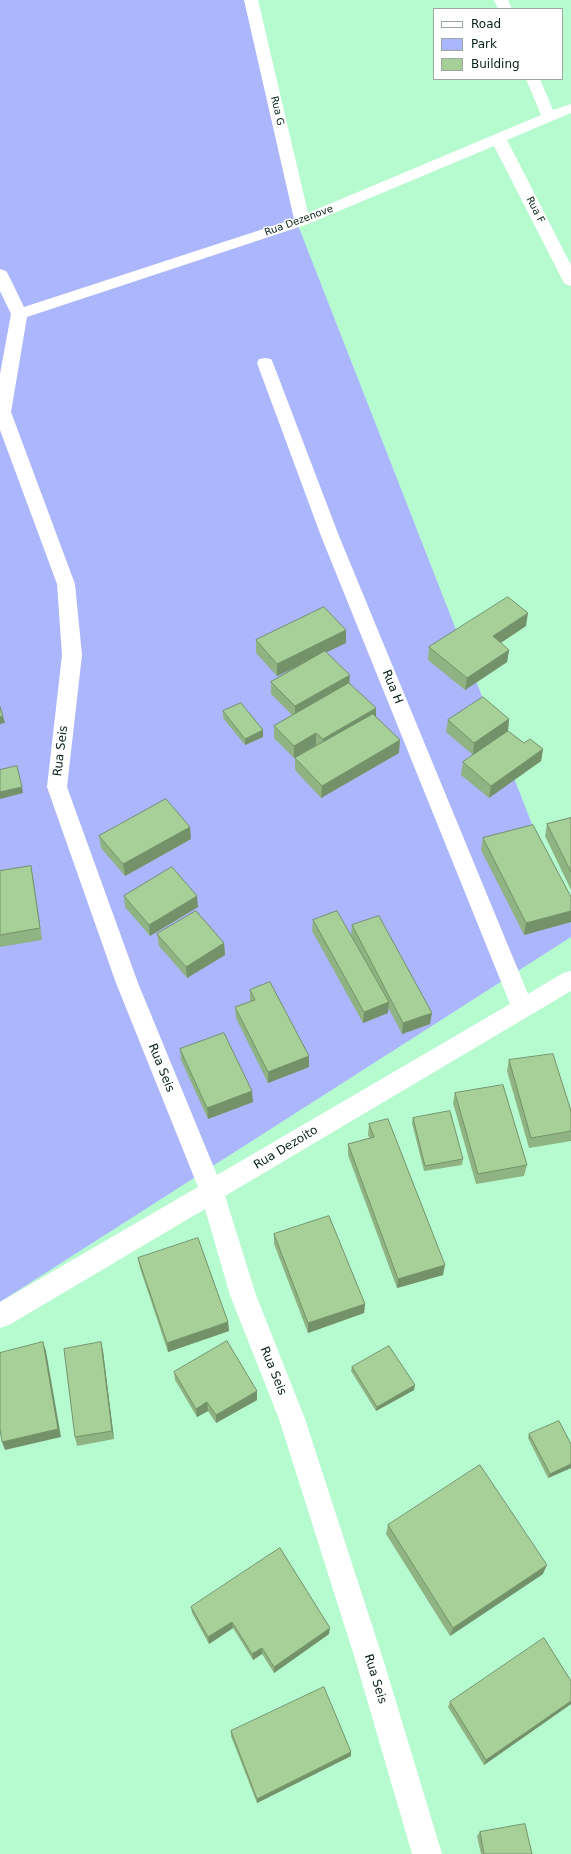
<!DOCTYPE html>
<style>
body{margin:0}
#map{position:relative;width:571px;height:1854px;overflow:hidden;background:#b6fbd0;font-family:"DejaVu Sans",sans-serif}
canvas{display:block}
.legend{position:absolute;left:433px;top:8px;width:130px;height:72px;box-sizing:border-box;background:#fff;border:1px solid #9ba7a1;margin:0;padding:5px 7px;list-style:none;font-size:12px;color:#062214}
.legend li{display:flex;align-items:center;gap:8px;height:20px}
.legend b{width:20px;border:1px solid #9ba7a1}
</style>
<div id="map">
<canvas width="571" height="1854"></canvas>
<ul class="legend">
<li><b style="height:5px;background:#fff"></b>Road</li>
<li><b style="height:11px;background:#acb6fc"></b>Park</li>
<li><b style="height:11px;background:#a6d097"></b>Building</li>
</ul>
</div>
<script>
const ctx = document.querySelector('canvas').getContext('2d');
ctx.lineJoin = 'round';
function paint(path, color) { ctx.fillStyle = color; ctx.fill(path, 'evenodd'); }
function trace(path, color, width, dash) { ctx.strokeStyle = color; ctx.lineWidth = width; ctx.lineCap = dash ? 'butt' : 'round'; ctx.setLineDash(dash || []); ctx.stroke(path); }
function write(font, color, halo, rows, align = 'center') {
  ctx.font = font + ' "DejaVu Sans",sans-serif'; ctx.lineWidth = 3; ctx.setLineDash([]); ctx.textBaseline = 'middle'; ctx.strokeStyle = halo; ctx.fillStyle = color; for (const [text, x, y, turn = 0] of rows) {
    ctx.save(); ctx.translate(x, y); ctx.rotate((+turn || 0) * Math.PI / 180); ctx.textAlign = isNaN(turn) ? turn : align; if (halo) ctx.strokeText(text, 0, 0); ctx.fillText(text, 0, 0); ctx.restore();
  }
}
const green = new Path2D(`
 M 0,0 L 255,0 L 294,215 L 571,924 L 571,937 L 0,1302 Z`);
const minor = new Path2D(`
 M 244,0 L 258,0 L 308,213 L 541,115 L 526,79 L 540,79 L 553,110 L 571,104 L 571,113 L 507,140 L 571,265 L 571,286 L 565,284 L 563,281 L 494,146 L 308,224 L 27,317 L 11,412 L 75,584 L 82,655 L 67,787 L 138,983 L 217,1175 L 510,1004 L 321,536 L 257,363 L 259,359 L 265,358 L 271,359 L 273,363 L 339,536 L 528,994 L 563,973 L 571,971 L 571,991 L 225,1196 L 256,1295 L 305,1419 L 384,1662 L 442,1854 L 412,1854 L 356,1662 L 279,1419 L 230,1295 L 205,1209 L 9,1325 L 0,1328 L 0,1302 L 198,1187 L 116,983 L 47,787 L 62,655 L 57,584 L 0,430 L 0,374 L 11,314 L 0,291 L 0,269 L 6,271 L 8,274 L 24,307 L 294,219 Z
 M 494,0 L 508,0 L 512,9 L 498,9 Z`);
const wall = new Path2D(`
 M 526,626 L 501,643 L 509,650 L 507,662 L 465,690 L 428,660 L 429,647 Z
 M 346,630 L 346,643 L 326,652 L 376,717 L 399,753 L 321,798 L 295,770 L 295,758 L 317,745 L 316,745 L 294,758 L 274,738 L 274,726 L 292,715 L 271,694 L 271,682 L 300,665 L 277,676 L 256,653 L 256,640 Z
 M 223,711 L 263,730 L 263,737 L 245,745 L 223,718 Z
 M 509,719 L 508,731 L 524,743 L 543,749 L 541,761 L 489,798 L 461,775 L 463,762 L 488,745 L 473,755 L 446,732 L 448,720 Z
 M 571,818 L 571,890 L 545,836 L 547,824 Z
 M 99,836 L 191,839 L 125,876 L 101,848 Z
 M 483,838 L 571,897 L 571,922 L 524,935 L 481,850 Z
 M 31,866 L 33,878 L 42,940 L 0,947 L 0,871 Z
 M 124,896 L 198,907 L 150,936 L 125,907 Z
 M 313,920 L 351,936 L 352,925 L 430,1024 L 402,1034 L 388,1007 L 388,1013 L 363,1023 L 312,931 Z
 M 157,934 L 224,943 L 225,955 L 187,978 L 159,946 Z
 M 250,990 L 309,1056 L 309,1067 L 268,1083 L 236,1018 L 235,1007 L 250,1002 Z
 M 180,1049 L 253,1102 L 208,1119 L 181,1060 Z
 M 509,1060 L 571,1111 L 571,1141 L 529,1148 L 507,1071 Z
 M 455,1093 L 527,1165 L 524,1176 L 476,1184 L 453,1103 Z
 M 413,1118 L 463,1159 L 462,1165 L 424,1171 L 412,1123 Z
 M 369,1124 L 443,1275 L 397,1288 L 348,1155 L 348,1144 L 370,1138 L 368,1135 Z
 M 274,1234 L 365,1304 L 364,1313 L 308,1333 L 274,1244 Z
 M 138,1258 L 228,1322 L 229,1331 L 168,1352 L 140,1268 Z
 M 101,1342 L 103,1351 L 114,1439 L 77,1446 L 75,1437 Z
 M 352,1367 L 414,1390 L 376,1411 L 351,1371 Z
 M 174,1372 L 257,1391 L 257,1400 L 216,1423 L 208,1411 L 197,1417 L 175,1380 Z
 M 529,1434 L 571,1444 L 571,1468 L 548,1478 L 528,1438 Z
 M 388,1525 L 543,1574 L 450,1636 L 386,1534 Z
 M 191,1607 L 329,1634 L 274,1673 L 262,1654 L 253,1660 L 233,1628 L 209,1644 L 192,1613 Z
 M 571,1681 L 571,1704 L 484,1765 L 448,1707 L 450,1702 Z
 M 231,1731 L 351,1752 L 351,1756 L 257,1803 L 231,1736 Z
 M 480,1832 L 532,1854 L 481,1854 L 477,1836 Z`);
const shadedWall = new Path2D(`
 M 528,613 L 526,626 L 491,649 L 493,636 Z
 M 346,630 L 346,643 L 277,676 L 277,664 Z
 M 509,650 L 507,662 L 465,690 L 467,678 Z
 M 350,675 L 349,687 L 295,718 L 295,706 Z
 M 376,708 L 376,721 L 323,751 L 323,739 Z
 M 3,716 L 5,723 L 0,724 L 0,717 Z
 M 509,719 L 508,732 L 473,755 L 474,743 Z
 M 263,730 L 263,737 L 245,745 L 245,739 Z
 M 316,733 L 316,745 L 294,758 L 294,746 Z
 M 400,740 L 399,753 L 321,798 L 322,786 Z
 M 543,749 L 541,761 L 489,798 L 491,786 Z
 M 22,787 L 23,793 L 0,799 L 0,792 Z
 M 190,827 L 191,839 L 125,876 L 123,864 Z
 M 31,866 L 33,878 L 42,940 L 40,928 Z
 M 197,896 L 198,907 L 150,936 L 149,925 Z
 M 571,911 L 571,922 L 524,935 L 526,923 Z
 M 224,943 L 225,955 L 187,978 L 186,967 Z
 M 389,1002 L 388,1013 L 363,1023 L 364,1012 Z
 M 432,1013 L 430,1024 L 402,1034 L 403,1023 Z
 M 309,1056 L 309,1067 L 268,1083 L 268,1072 Z
 M 252,1091 L 253,1102 L 208,1119 L 207,1108 Z
 M 445,1265 L 443,1275 L 397,1288 L 398,1279 Z
 M 365,1304 L 364,1313 L 308,1333 L 308,1323 Z
 M 228,1322 L 229,1331 L 168,1352 L 167,1343 Z
 M 43,1342 L 46,1351 L 61,1437 L 5,1450 L 2,1442 Z
 M 101,1342 L 103,1351 L 114,1439 L 112,1431 Z
 M 415,1385 L 414,1390 L 376,1411 L 377,1407 Z
 M 257,1391 L 257,1400 L 216,1423 L 216,1415 Z
 M 207,1402 L 208,1411 L 197,1417 L 196,1409 Z
 M 571,1464 L 571,1468 L 548,1478 L 550,1474 Z
 M 547,1565 L 543,1574 L 450,1636 L 453,1628 Z
 M 232,1622 L 233,1628 L 209,1644 L 208,1637 Z
 M 330,1628 L 329,1634 L 274,1673 L 274,1667 Z
 M 262,1648 L 262,1654 L 253,1660 L 252,1654 Z
 M 571,1701 L 571,1704 L 484,1765 L 486,1760 Z
 M 351,1752 L 351,1756 L 257,1803 L 257,1799 Z`);
const building = new Path2D(`
 M 508,597 L 528,613 L 493,636 L 509,650 L 467,678 L 429,647 Z
 M 324,607 L 346,630 L 277,664 L 256,640 Z
 M 325,651 L 350,675 L 295,706 L 271,682 Z
 M 349,683 L 376,708 L 323,739 L 316,733 L 294,746 L 274,726 Z
 M 483,697 L 509,719 L 474,743 L 448,720 Z
 M 241,703 L 263,730 L 245,739 L 223,711 Z
 M 0,707 L 3,716 L 0,717 Z
 M 373,714 L 400,740 L 322,786 L 295,758 Z
 M 508,731 L 524,743 L 530,739 L 543,749 L 491,786 L 463,762 Z
 M 17,766 L 22,787 L 0,792 L 0,770 Z
 M 166,799 L 190,827 L 123,864 L 99,836 Z
 M 571,818 L 571,872 L 547,824 Z
 M 533,825 L 571,897 L 571,911 L 526,923 L 483,838 Z
 M 31,866 L 40,928 L 0,935 L 0,871 Z
 M 172,867 L 197,896 L 149,925 L 124,896 Z
 M 196,911 L 224,943 L 186,967 L 157,934 Z
 M 337,911 L 389,1002 L 364,1012 L 313,920 Z
 M 379,916 L 432,1013 L 403,1023 L 352,925 Z
 M 270,982 L 309,1056 L 268,1072 L 235,1007 L 255,1000 L 250,990 Z
 M 224,1033 L 252,1091 L 207,1108 L 180,1049 Z
 M 553,1054 L 571,1111 L 571,1131 L 531,1138 L 509,1060 Z
 M 503,1085 L 527,1165 L 478,1174 L 455,1093 Z
 M 450,1111 L 463,1159 L 425,1166 L 413,1118 Z
 M 388,1119 L 445,1265 L 398,1279 L 348,1144 L 374,1137 L 369,1124 Z
 M 329,1216 L 365,1304 L 308,1323 L 274,1234 Z
 M 198,1238 L 228,1322 L 167,1343 L 138,1258 Z
 M 227,1341 L 257,1391 L 216,1415 L 207,1402 L 196,1409 L 174,1372 Z
 M 43,1342 L 58,1429 L 2,1442 L 0,1429 L 0,1353 Z
 M 101,1342 L 112,1431 L 75,1437 L 64,1349 Z
 M 389,1346 L 415,1385 L 377,1407 L 352,1367 Z
 M 559,1421 L 571,1444 L 571,1464 L 550,1474 L 529,1434 Z
 M 480,1465 L 547,1565 L 453,1628 L 388,1525 Z
 M 280,1548 L 330,1628 L 274,1667 L 262,1648 L 252,1654 L 232,1622 L 208,1637 L 191,1607 Z
 M 544,1638 L 571,1681 L 571,1701 L 486,1760 L 450,1702 Z
 M 324,1687 L 351,1752 L 257,1799 L 231,1731 Z
 M 525,1824 L 532,1854 L 484,1854 L 480,1832 Z`);
const farStreetnames = [
 ["Rua G",277,111,77],
 ["Rua F",535,210,63],
 ["Rua Dezenove",299,221,-20]
];
const streetNames = [
 ["Rua H",392,687,68],
 ["Rua Seis",61,751,-83],
 ["Rua Seis",161,1068,68],
 ["Rua Dezoito",286,1148,-31],
 ["Rua Seis",273,1371,68],
 ["Rua Seis",375,1679,73]
];
paint(green, '#acb6fc');
paint(minor, '#fff');
paint(wall, '#8fb382');
paint(shadedWall, '#74926a');
paint(building, '#a6d097');
trace(building, '#74926a', 1);
write('10px', '#062214', '#fff', farStreetnames);
write('12px', '#062214', '#fff', streetNames);
</script>
